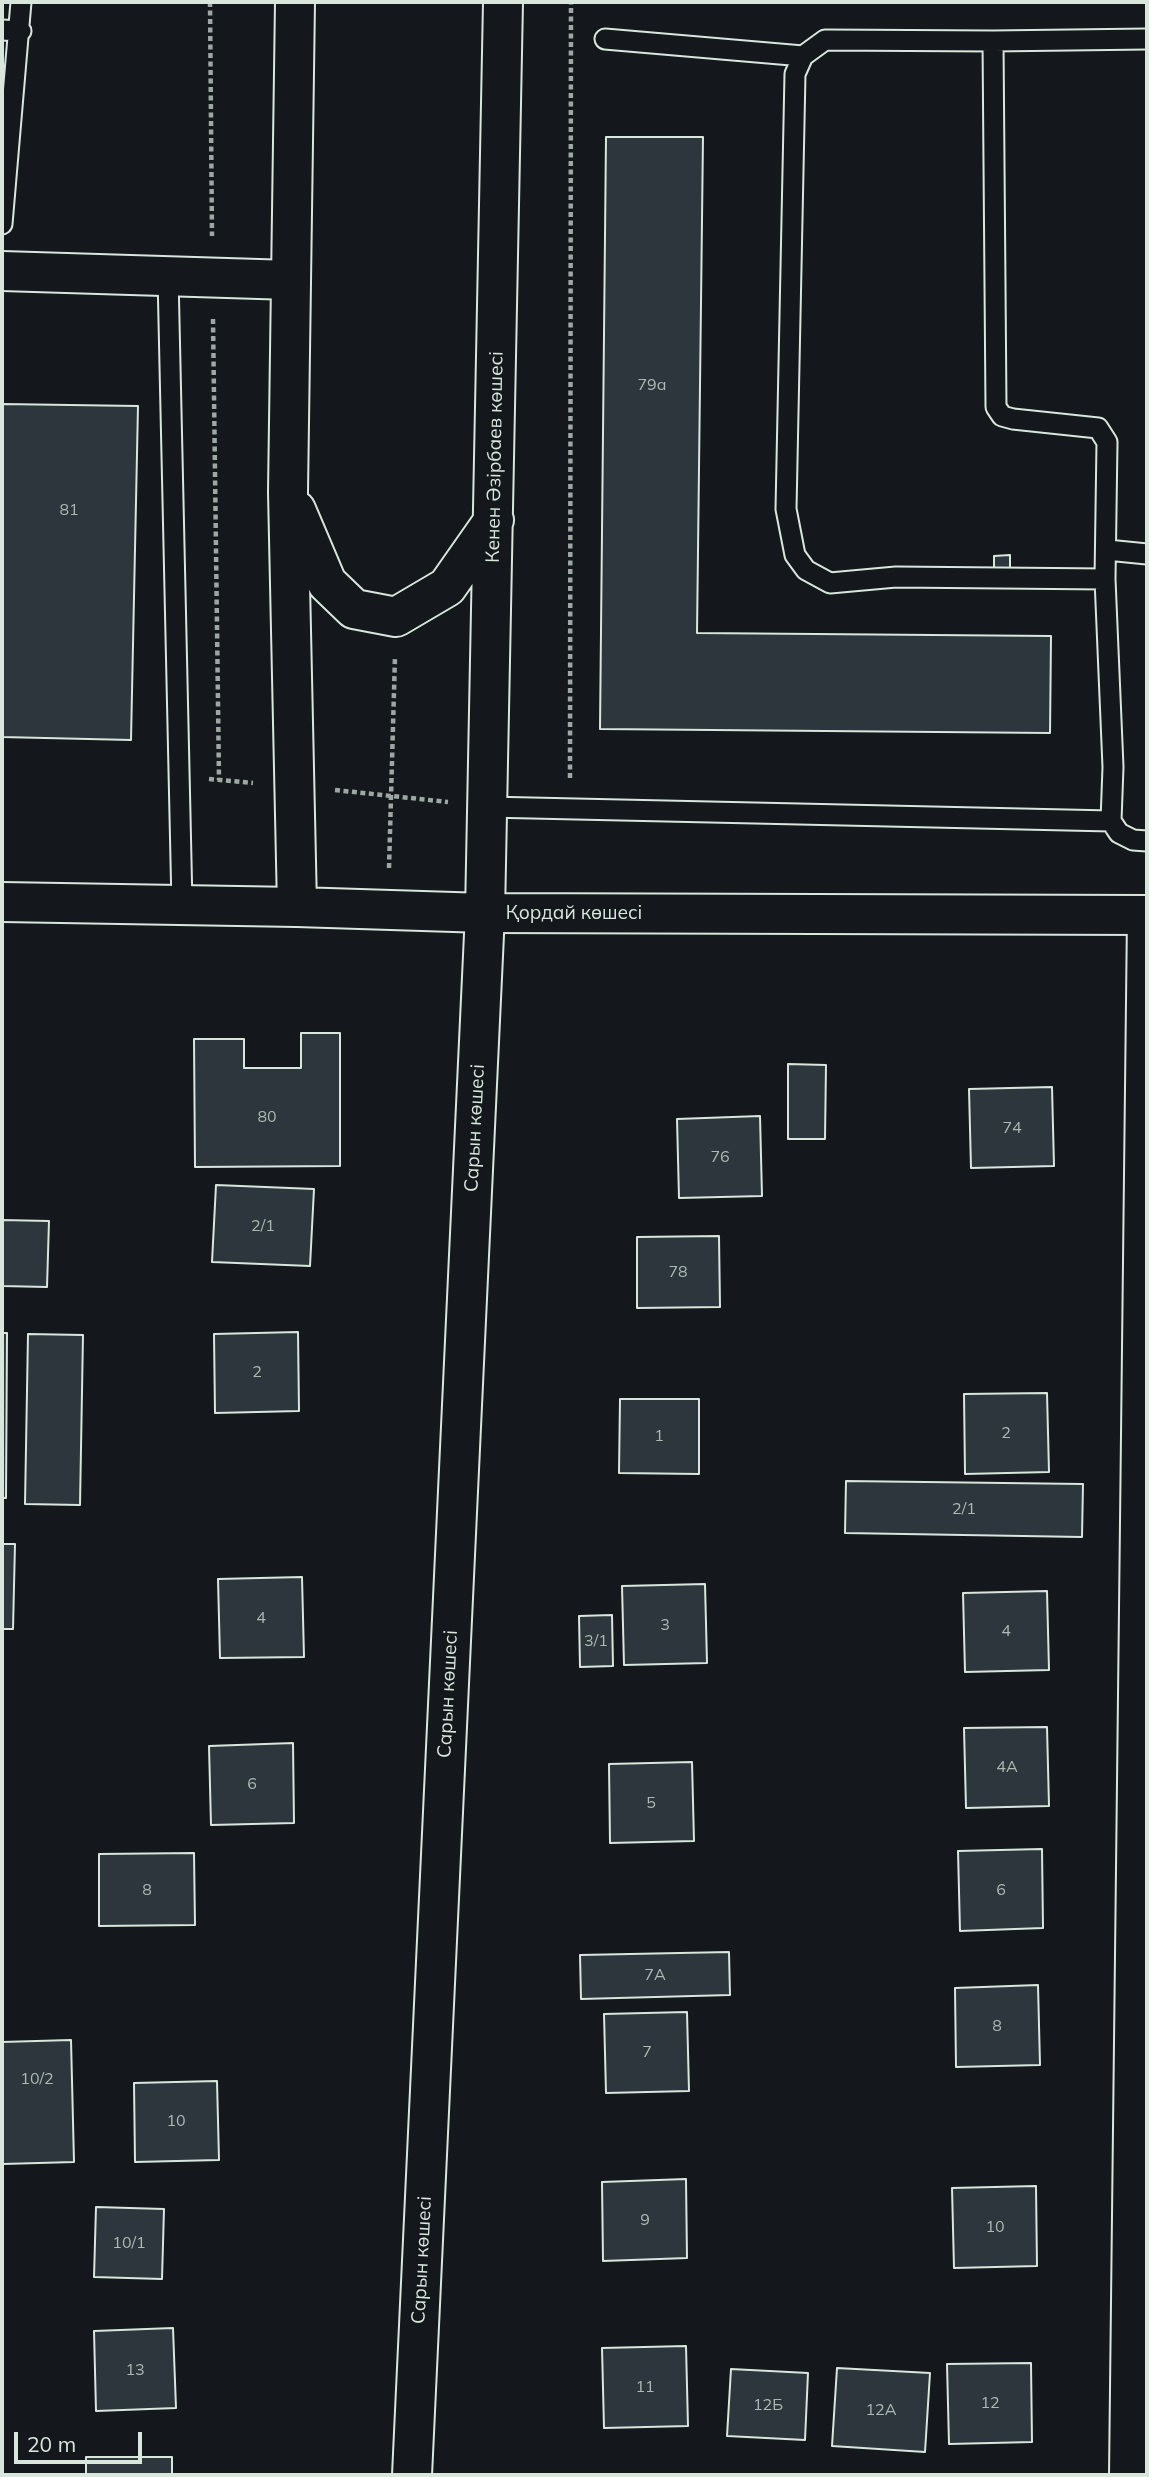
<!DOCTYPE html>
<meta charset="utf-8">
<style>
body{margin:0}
#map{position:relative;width:1149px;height:2477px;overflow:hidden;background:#14181c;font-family:Mulish,sans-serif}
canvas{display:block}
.frame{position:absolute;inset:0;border:4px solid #d8e6dc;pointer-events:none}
.scale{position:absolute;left:14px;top:2432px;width:128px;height:32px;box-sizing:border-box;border:4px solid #d8e6dc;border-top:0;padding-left:9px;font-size:21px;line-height:24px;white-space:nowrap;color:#d8e6dc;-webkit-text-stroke:5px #14181c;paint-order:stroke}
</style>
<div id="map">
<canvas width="1149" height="2477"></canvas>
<div class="frame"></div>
<div class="scale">20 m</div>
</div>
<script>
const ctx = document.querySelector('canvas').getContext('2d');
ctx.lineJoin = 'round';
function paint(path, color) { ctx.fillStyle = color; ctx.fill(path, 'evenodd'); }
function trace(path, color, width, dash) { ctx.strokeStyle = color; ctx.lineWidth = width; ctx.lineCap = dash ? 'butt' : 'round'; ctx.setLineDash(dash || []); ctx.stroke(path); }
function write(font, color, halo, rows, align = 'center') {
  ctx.font = font + ' Mulish,sans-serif'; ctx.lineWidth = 5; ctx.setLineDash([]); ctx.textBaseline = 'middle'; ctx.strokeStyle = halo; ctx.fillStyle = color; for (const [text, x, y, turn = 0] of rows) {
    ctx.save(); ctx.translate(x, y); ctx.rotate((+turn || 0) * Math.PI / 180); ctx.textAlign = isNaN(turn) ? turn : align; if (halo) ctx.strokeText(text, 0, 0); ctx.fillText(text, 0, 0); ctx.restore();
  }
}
const building = new Path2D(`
 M 606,137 L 703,137 L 697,633 L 1051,636 L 1050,733 L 600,729 Z
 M 2,404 L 138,406 L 131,740 L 2,737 Z
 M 1010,555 L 1010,568 L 994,569 L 994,556 Z
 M 301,1033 L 340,1033 L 340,1166 L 195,1167 L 194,1039 L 244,1039 L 244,1068 L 301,1068 Z
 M 788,1064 L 826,1065 L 825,1139 L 788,1139 Z
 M 1052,1087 L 1054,1166 L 971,1168 L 969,1089 Z
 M 760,1116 L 762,1196 L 679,1198 L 677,1119 Z
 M 216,1185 L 314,1189 L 310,1266 L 212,1262 Z
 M 2,1220 L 49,1221 L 47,1287 L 2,1286 Z
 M 719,1236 L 720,1307 L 637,1308 L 637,1237 Z
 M 298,1332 L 299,1411 L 215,1413 L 214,1334 Z
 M 2,1333 L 7,1333 L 6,1498 L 2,1498 Z
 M 28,1334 L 83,1335 L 80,1505 L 25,1504 Z
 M 1047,1393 L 1049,1472 L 965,1474 L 964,1394 Z
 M 620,1399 L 699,1399 L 699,1474 L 619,1473 Z
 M 846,1481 L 1083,1484 L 1082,1537 L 845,1533 Z
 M 2,1544 L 15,1544 L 13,1629 L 2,1629 Z
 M 302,1577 L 304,1657 L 220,1658 L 218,1579 Z
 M 705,1584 L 707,1663 L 624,1665 L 622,1586 Z
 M 1047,1591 L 1049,1670 L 965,1672 L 963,1593 Z
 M 612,1615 L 613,1666 L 580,1667 L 579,1616 Z
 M 1047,1727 L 1049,1806 L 966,1808 L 964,1728 Z
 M 293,1743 L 294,1823 L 211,1825 L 209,1746 Z
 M 692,1762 L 694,1841 L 610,1843 L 609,1764 Z
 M 1042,1849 L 1043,1928 L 960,1931 L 958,1851 Z
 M 194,1853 L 195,1925 L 99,1926 L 99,1854 Z
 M 729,1952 L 730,1995 L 581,1999 L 580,1955 Z
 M 1038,1985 L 1040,2065 L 956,2067 L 955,1988 Z
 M 687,2012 L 689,2091 L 606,2093 L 604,2014 Z
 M 71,2040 L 74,2162 L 3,2164 L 2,2042 Z
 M 217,2081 L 219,2160 L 135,2162 L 134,2083 Z
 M 686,2179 L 687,2258 L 603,2261 L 602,2182 Z
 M 1036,2186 L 1037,2266 L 954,2268 L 952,2188 Z
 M 96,2207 L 164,2209 L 162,2279 L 94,2277 Z
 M 173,2328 L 176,2408 L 96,2411 L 94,2331 Z
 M 686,2346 L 688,2426 L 604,2428 L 602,2348 Z
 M 1031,2363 L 1032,2442 L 949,2444 L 947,2364 Z
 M 837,2368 L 930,2373 L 925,2452 L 832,2446 Z
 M 731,2369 L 808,2373 L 805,2440 L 727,2436 Z
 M 86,2457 L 172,2457 L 172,2475 L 86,2475 Z`);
const path = new Path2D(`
 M 210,2 L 212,236
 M 213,319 L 219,780
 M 570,778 L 571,2
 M 209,779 L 253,783
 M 335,790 L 448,802
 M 389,868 L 395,656`);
const service = new Path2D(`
 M 2,30 L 21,31
 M 605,39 L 803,56
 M 993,41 L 1147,39
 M 2,224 L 21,2
 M 168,276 L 182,905
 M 1107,550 L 1147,554
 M 1105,579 L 896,577 L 830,583 L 806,570 L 795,555 L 786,509 L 795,74 L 803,56 L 825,40 L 993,41 L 996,407 L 1002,416 L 1013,419 L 1098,428 L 1107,442 L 1105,579 L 1113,767 L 1111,821 L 1119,833 L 1133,840 L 1147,841
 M 487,807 L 1111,821`);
const minor = new Path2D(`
 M 2,271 L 291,280
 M 2,902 L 297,907
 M 412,2475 L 485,913
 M 1129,2475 L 1147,915`);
const tertiary = new Path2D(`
 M 295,2 L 288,492 L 297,907 L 485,913 L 1147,915
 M 296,510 L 327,583 L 354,609 L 396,617 L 447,587 L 494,520
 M 485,913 L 503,2`);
const numberNames = [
 ["79а",652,385],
 ["81",69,510],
 ["80",267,1117],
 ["74",1012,1128],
 ["76",720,1157],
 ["2/1",263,1226],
 ["78",678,1272],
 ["2",257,1372],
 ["2",1006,1433],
 ["1",659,1436],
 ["2/1",964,1509],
 ["4",261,1618],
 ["3",665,1625],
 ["4",1006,1631],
 ["3/1",596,1641],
 ["4А",1007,1767],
 ["6",252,1784],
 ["5",651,1803],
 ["8",147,1890],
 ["6",1001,1890],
 ["7А",655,1975],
 ["8",997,2026],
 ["7",647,2052],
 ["10/2",37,2079],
 ["10",176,2121],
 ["9",645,2220],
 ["10",995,2227],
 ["10/1",129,2243],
 ["13",135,2370],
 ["11",645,2387],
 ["12",990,2403],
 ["12Б",768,2405],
 ["12А",881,2410]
];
const streetNames = [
 ["Кенен Әзірбаев көшесі",495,457,-89],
 ["Қордай көшесі",574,913],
 ["Сарын көшесі",475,1128,-87],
 ["Сарын көшесі",448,1694,-87],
 ["Сарын көшесі",422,2260,-87]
];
paint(building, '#2c363c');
trace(building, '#d8e6dc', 2);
trace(service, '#d8e6dc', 23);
trace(minor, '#d8e6dc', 42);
trace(tertiary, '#d8e6dc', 42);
trace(path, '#9da8a2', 4.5, [5, 3.5]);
trace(service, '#14181c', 19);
trace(minor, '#14181c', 38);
trace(tertiary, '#14181c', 38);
write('16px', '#adbab4', null, numberNames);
write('19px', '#d8e6dc', '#14181c', streetNames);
</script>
